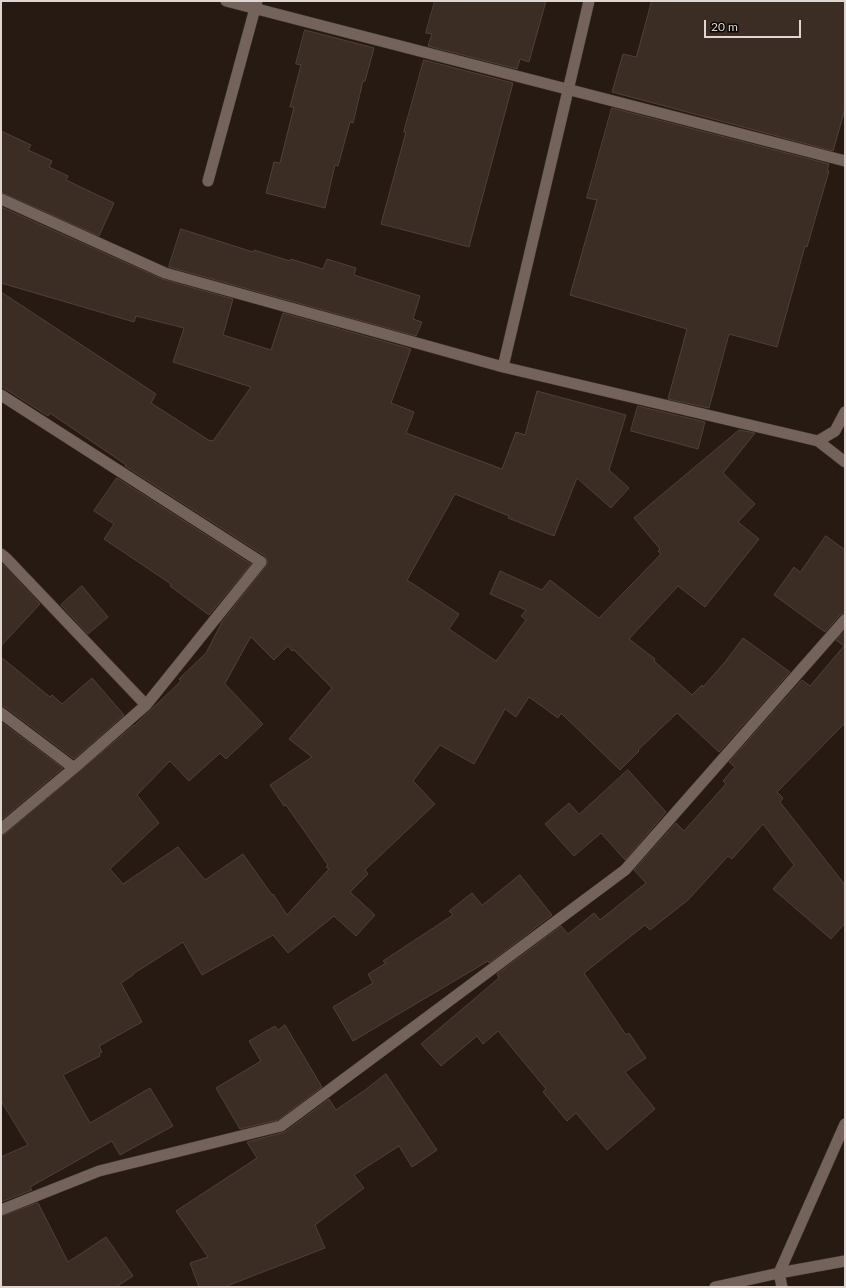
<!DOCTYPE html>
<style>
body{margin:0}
#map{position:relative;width:846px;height:1288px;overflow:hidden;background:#271a12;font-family:Lato,sans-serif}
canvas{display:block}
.frame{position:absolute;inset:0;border:2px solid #dfd6d1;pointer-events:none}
.scale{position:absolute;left:704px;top:20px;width:97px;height:18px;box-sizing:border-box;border:2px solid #dfd6d1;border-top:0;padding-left:5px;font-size:12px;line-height:14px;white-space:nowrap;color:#dfd6d1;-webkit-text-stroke:3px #0c0604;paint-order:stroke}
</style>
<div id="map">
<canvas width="846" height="1288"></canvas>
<div class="frame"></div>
<div class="scale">20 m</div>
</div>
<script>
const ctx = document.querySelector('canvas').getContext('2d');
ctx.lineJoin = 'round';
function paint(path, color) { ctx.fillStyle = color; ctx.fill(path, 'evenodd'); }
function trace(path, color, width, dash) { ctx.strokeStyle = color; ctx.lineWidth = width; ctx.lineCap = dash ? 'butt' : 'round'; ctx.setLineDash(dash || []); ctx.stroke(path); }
const building = new Path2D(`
 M 435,1 L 546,1 L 529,62 L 520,59 L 517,69 L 428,46 L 432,34 L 426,33 Z
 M 652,1 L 845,1 L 845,109 L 833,151 L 612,92 L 623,54 L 636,57 Z
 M 305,30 L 374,48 L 365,81 L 363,81 L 353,123 L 350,122 L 338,166 L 335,165 L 325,208 L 266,193 L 274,162 L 280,163 L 294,107 L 290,107 L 301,65 L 296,64 Z
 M 424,60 L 513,83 L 469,247 L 381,224 L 406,132 L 404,132 Z
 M 612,108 L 829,164 L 827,171 L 829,171 L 807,247 L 805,246 L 777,347 L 729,334 L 709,408 L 668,399 L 687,329 L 570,295 L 597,200 L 587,198 Z
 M 1,131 L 31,145 L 28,150 L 52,161 L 49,167 L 68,176 L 66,180 L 114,203 L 99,236 L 1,192 Z
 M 1,207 L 162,279 L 233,299 L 223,335 L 271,350 L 283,313 L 411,349 L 391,403 L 414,412 L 406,433 L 502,469 L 516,432 L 525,435 L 537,391 L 626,415 L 609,470 L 629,488 L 611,508 L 577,478 L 554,536 L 508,518 L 509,516 L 455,494 L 407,580 L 459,614 L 449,629 L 496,661 L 526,620 L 521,616 L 526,610 L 490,594 L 500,571 L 542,590 L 550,580 L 599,618 L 661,554 L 658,551 L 660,549 L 634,518 L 739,430 L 755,433 L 723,473 L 755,504 L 738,522 L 759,539 L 705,607 L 678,586 L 629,639 L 655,659 L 654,661 L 692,695 L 702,685 L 703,687 L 725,662 L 743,638 L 790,672 L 719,752 L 677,713 L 638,750 L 639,751 L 620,770 L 561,713 L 558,718 L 529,697 L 516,717 L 505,709 L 474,764 L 440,745 L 413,781 L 435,804 L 365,870 L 368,874 L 350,892 L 375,915 L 356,936 L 334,916 L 288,953 L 273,935 L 202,975 L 183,942 L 133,974 L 133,975 L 121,983 L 142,1022 L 99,1046 L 102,1052 L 99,1054 L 100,1056 L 63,1075 L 90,1123 L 150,1088 L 173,1126 L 120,1155 L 112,1141 L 30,1187 L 32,1190 L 1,1202 L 1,1157 L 28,1145 L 1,1101 L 1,836 L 5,834 L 134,725 L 134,726 L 181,681 L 179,679 L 206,653 L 221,624 L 221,623 L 266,566 L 268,562 L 265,556 L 125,466 L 126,465 L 122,462 L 50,413 L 48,416 L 1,386 L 1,292 L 156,394 L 151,403 L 210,441 L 210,440 L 213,441 L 251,387 L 173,362 L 184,328 L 136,316 L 134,322 L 1,283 ZM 251,637 L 274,660 L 288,646 L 292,651 L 294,650 L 332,688 L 289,739 L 312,757 L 270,785 L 284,806 L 286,805 L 328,865 L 326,867 L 329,869 L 287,915 L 273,894 L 272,895 L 243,854 L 205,880 L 178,847 L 123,884 L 110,869 L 159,823 L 137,795 L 170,761 L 189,781 L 220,753 L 226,759 L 263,724 L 225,684 Z
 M 181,229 L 253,252 L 254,250 L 290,261 L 291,259 L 323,269 L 327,259 L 356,268 L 354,275 L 420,296 L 413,319 L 422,322 L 416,336 L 169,267 Z
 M 638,406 L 705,422 L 698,449 L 631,431 Z
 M 117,478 L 251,564 L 209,615 L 170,586 L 171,584 L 104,539 L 114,524 L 94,511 Z
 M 826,536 L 845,550 L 845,613 L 840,615 L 825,632 L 774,595 L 794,567 L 800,572 Z
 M 1,563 L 40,604 L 1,646 Z
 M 82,586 L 108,617 L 88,634 L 61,605 Z
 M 845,631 L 845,723 L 777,792 L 783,798 L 780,802 L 845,885 L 845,923 L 831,939 L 773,889 L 794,865 L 763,824 L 732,859 L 728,856 L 688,900 L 650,930 L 645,925 L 584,973 L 626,1035 L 629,1033 L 646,1058 L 625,1072 L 655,1109 L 607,1150 L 576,1113 L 567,1121 L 543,1092 L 546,1089 L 498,1031 L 483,1044 L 477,1036 L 441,1066 L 421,1044 L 499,978 L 497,974 L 561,926 L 568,934 L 594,913 L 600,920 L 646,883 L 634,870 L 676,823 L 684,831 L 726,784 L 723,781 L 735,767 L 729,762 L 802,680 L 810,686 L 844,646 L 836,640 Z
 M 1,657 L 50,697 L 52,695 L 62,704 L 92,678 L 124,715 L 74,759 L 5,707 L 1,706 Z
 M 1,722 L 63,768 L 1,820 Z
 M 628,770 L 666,812 L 625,860 L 601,833 L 574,856 L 545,824 L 569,803 L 579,814 Z
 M 520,875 L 552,915 L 489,963 L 488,961 L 353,1041 L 333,1007 L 373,983 L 368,974 L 386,963 L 383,961 L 453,915 L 449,911 L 472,893 L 482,905 Z
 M 285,1025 L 322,1087 L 278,1120 L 240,1129 L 216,1088 L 261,1061 L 249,1041 L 275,1026 L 278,1030 Z
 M 386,1074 L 437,1150 L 412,1167 L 399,1146 L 354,1175 L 364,1188 L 315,1225 L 325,1248 L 224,1287 L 199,1287 L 190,1263 L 208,1257 L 176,1211 L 257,1158 L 247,1142 L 285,1132 L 329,1099 L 336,1110 L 365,1090 Z
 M 38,1203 L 68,1262 L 106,1237 L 133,1276 L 116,1287 L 1,1287 L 1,1217 Z`);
const minor = new Path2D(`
 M 226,1 L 845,161
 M 208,181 L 257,1
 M 1,199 L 165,273 L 503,367 L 818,441 L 835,431 L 845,412
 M 503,367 L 589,1
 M 1,395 L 261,562 L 146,705 L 74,768 L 1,829
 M 818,441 L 845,462
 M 1,554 L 6,558 L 146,705
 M 1,713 L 74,768
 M 1,1210 L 99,1171 L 281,1126 L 625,870 L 845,620
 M 715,1287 L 779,1273 L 845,1261
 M 782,1287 L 779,1273 L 845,1124`);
paint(building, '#3b2d24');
trace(building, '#4f4138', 1);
trace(minor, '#3d332f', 12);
trace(minor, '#73635a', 11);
</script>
